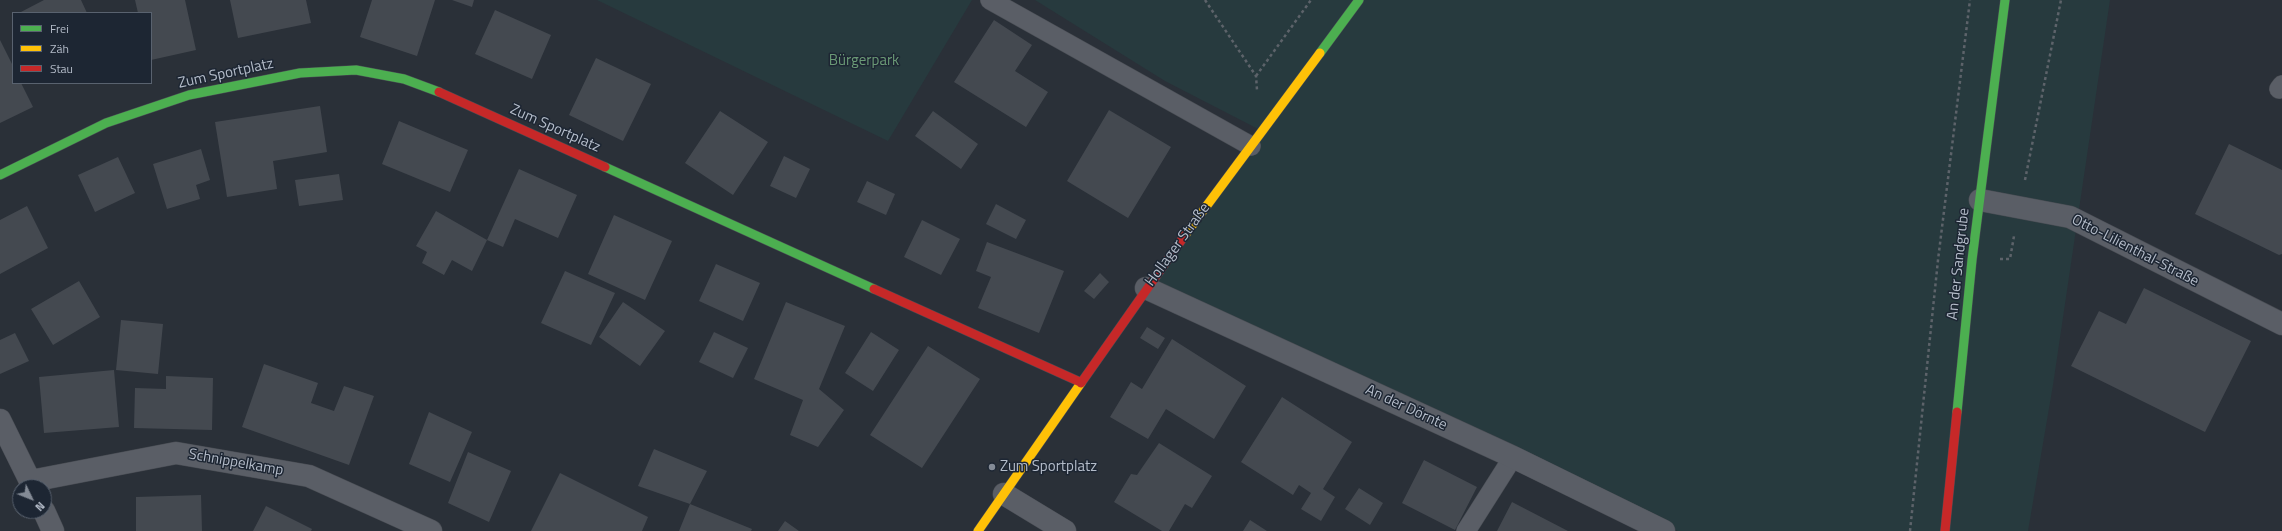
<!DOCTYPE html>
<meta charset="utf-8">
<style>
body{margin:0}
#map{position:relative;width:2282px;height:531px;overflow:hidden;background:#2a3038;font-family:"Titillium Web",sans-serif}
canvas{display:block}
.legend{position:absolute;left:12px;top:12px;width:140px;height:72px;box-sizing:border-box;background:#1d2633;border:1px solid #59626f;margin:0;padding:5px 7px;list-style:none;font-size:12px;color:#b4bcc9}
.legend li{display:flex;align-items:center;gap:8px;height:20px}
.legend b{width:20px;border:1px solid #59626f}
.north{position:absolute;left:12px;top:479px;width:40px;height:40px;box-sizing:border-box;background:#1d2633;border:1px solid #59626f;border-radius:50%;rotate:133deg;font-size:11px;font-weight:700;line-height:16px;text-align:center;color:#b4bcc9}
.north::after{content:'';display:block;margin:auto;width:14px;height:18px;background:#848b96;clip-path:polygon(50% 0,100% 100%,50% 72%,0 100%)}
</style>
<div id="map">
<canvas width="2282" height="531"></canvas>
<ul class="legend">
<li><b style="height:5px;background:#4caf50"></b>Frei</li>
<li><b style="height:5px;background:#ffc107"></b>Zäh</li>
<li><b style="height:5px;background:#c62828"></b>Stau</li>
</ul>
<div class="north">N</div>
</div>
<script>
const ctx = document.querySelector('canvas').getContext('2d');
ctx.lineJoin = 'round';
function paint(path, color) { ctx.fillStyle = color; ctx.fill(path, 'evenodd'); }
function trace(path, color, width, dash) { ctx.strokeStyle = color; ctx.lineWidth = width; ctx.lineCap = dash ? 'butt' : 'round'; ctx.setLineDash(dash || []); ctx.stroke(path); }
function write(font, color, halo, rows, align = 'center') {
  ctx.font = font + ' "Titillium Web",sans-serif'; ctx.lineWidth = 3; ctx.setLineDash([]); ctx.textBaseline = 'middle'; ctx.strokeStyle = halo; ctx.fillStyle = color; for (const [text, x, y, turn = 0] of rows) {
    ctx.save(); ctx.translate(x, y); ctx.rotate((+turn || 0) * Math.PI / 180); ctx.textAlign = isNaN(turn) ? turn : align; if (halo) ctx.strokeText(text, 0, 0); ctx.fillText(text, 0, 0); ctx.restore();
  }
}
const green = new Path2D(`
 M 597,0 L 972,0 L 888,141 Z
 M 1035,0 L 2110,0 L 2053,385 L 2028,531 L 1678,531 L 1146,288 L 1262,131 L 1165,81 Z`);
const building = new Path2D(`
 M 44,0 L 81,0 L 87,13 L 19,13 Z
 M 135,0 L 185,0 L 196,50 L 151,60 L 151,13 L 138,13 Z
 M 230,0 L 306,0 L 311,23 L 238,38 Z
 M 372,0 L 435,0 L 417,56 L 360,37 Z
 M 452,0 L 474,0 L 472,7 Z
 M 495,10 L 551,35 L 532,79 L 475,54 Z
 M 994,20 L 1032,45 L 1015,71 L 1048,92 L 1026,127 L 954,82 Z
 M 0,40 L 13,66 L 13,83 L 21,83 L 33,107 L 0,123 Z
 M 596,58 L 651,84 L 623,141 L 569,115 Z
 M 320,106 L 327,152 L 273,161 L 277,189 L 227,197 L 215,122 Z
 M 1109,110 L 1171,147 L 1128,218 L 1067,181 Z
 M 720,111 L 768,142 L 733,195 L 685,163 Z
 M 933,111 L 978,144 L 961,169 L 915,136 Z
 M 399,121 L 468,150 L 450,192 L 382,164 Z
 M 2229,144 L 2282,170 L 2282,254 L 2279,255 L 2195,214 Z
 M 201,149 L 210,180 L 196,185 L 200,199 L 167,209 L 153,164 Z
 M 784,156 L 810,169 L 796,198 L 770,186 Z
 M 118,157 L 135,193 L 95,212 L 78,175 Z
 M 519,169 L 577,195 L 558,238 L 515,219 L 503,247 L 487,240 Z
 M 339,174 L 343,200 L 299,206 L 295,180 Z
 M 867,181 L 895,194 L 886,215 L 857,202 Z
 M 996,204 L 1026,220 L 1016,239 L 986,224 Z
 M 27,206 L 48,248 L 0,274 L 0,220 Z
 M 436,211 L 487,240 L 472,271 L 452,260 L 444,275 L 422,263 L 427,252 L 416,246 Z
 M 614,215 L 672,241 L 645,300 L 588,274 Z
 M 922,220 L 960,239 L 941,275 L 904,257 Z
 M 987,242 L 1064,271 L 1039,333 L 978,308 L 991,277 L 976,271 Z
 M 716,264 L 760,283 L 743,321 L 699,301 Z
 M 565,271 L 615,293 L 591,345 L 541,323 Z
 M 1100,273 L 1109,282 L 1094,299 L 1084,291 Z
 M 79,281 L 100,317 L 53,345 L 31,309 Z
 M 2144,288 L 2251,341 L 2205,432 L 2071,366 L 2099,311 L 2126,324 Z
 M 623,302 L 665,331 L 640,366 L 599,337 Z
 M 786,302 L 845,326 L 819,389 L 844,410 L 818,447 L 790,435 L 803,400 L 754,379 Z
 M 121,320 L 163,324 L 158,374 L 116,370 Z
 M 1147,327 L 1165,338 L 1158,349 L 1140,338 Z
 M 714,332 L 748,348 L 733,378 L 699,362 Z
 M 871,332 L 899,350 L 873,391 L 845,373 Z
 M 15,333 L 29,361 L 0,374 L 0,340 Z
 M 1172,339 L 1246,386 L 1214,439 L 1166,409 L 1148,439 L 1110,417 L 1131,382 L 1142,389 Z
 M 928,346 L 980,379 L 922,468 L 870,435 Z
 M 264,364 L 318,383 L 311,403 L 334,411 L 344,386 L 374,396 L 349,465 L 242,427 Z
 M 114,370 L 119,427 L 44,433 L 39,377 Z
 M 166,376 L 213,378 L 212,430 L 134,428 L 135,388 L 166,389 Z
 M 1282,397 L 1352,442 L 1323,489 L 1335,497 L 1321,521 L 1301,509 L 1311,493 L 1299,485 L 1293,495 L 1241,462 Z
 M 429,412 L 472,432 L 450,482 L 409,464 Z
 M 1159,443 L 1212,476 L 1192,508 L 1185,504 L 1169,531 L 1162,531 L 1114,502 L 1131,474 L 1137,475 Z
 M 654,449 L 707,471 L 690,504 L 638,486 Z
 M 468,452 L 511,471 L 489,522 L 448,503 Z
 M 1424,460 L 1477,487 L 1455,530 L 1402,503 Z
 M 560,473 L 648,517 L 642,531 L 531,531 Z
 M 1359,488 L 1383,503 L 1370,525 L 1345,509 Z
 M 201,495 L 202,531 L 136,531 L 136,497 Z
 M 1512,502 L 1568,531 L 1497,531 Z
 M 690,504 L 752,529 L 751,531 L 679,531 Z
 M 266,506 L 312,529 L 311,531 L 253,531 Z
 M 1250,520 L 1267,531 L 1243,531 Z
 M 785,521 L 799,531 L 778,531 Z`);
const path = new Path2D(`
 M 1205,0 L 1256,76 L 1257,90
 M 1256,76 L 1311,0
 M 2025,180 L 2061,0
 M 2000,259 L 2010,259 L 2014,236
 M 1910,531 L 1938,260 L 1970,0`);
const lane = new Path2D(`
 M 990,0 L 1251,146
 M 2279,89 L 2282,85
 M 1466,531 L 1513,457`);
const street = new Path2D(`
 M 1980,200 L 2070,217 L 2282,324
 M 1146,288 L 1513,457 L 1664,531
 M 0,420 L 33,487
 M 31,481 L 176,453 L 309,476 L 431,531
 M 1004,494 L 1065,531
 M 44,511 L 53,531`);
const fast = new Path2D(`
 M 1320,53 L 1359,0
 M 605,167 L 874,289
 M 0,175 L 106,123 L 189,95 L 300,73 L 356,70 L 404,79 L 439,92
 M 1957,412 L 1972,260 L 2005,0`);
const slow = new Path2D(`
 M 1185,235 L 1320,53
 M 978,531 L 1081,383`);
const jam = new Path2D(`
 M 439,92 L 605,167
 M 874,289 L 1080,382
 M 1081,383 L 1185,235
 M 1945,531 L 1957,412`);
const markers = [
 [992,467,4,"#848b96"]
];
const parkNames = [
 ["Bürgerpark",864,61]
];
const streetNames = [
 ["Zum Sportplatz",226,74,-12],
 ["Zum Sportplatz",555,129,24],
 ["Hollager Straße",1178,245,-54],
 ["Otto-Lilienthal-Straße",2135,251,27],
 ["An der Sandgrube",1959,264,-84],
 ["An der Dörnte",1406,408,25],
 ["Schnippelkamp",236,463,10]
];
const poiNames = [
 ["Zum Sportplatz",1000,467]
];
paint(green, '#273a3e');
paint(building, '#444950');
trace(lane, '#484c53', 20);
trace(street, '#484c53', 23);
trace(fast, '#484c53', 10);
trace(slow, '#484c53', 10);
trace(jam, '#484c53', 10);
trace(path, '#5d636a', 2.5, [3, 3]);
trace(lane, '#5a5e66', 19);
trace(street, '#5a5e66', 22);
trace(fast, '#4caf50', 9);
trace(slow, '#ffc107', 9);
trace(jam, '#c62828', 9);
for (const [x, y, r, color] of markers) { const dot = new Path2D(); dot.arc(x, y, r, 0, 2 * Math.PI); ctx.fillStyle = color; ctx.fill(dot); trace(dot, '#1d2633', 1.5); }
write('15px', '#6b9a76', '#1d2633', parkNames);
write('15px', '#b4bcc9', '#1d2633', streetNames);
write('15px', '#b4bcc9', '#1d2633', poiNames, 'left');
</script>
